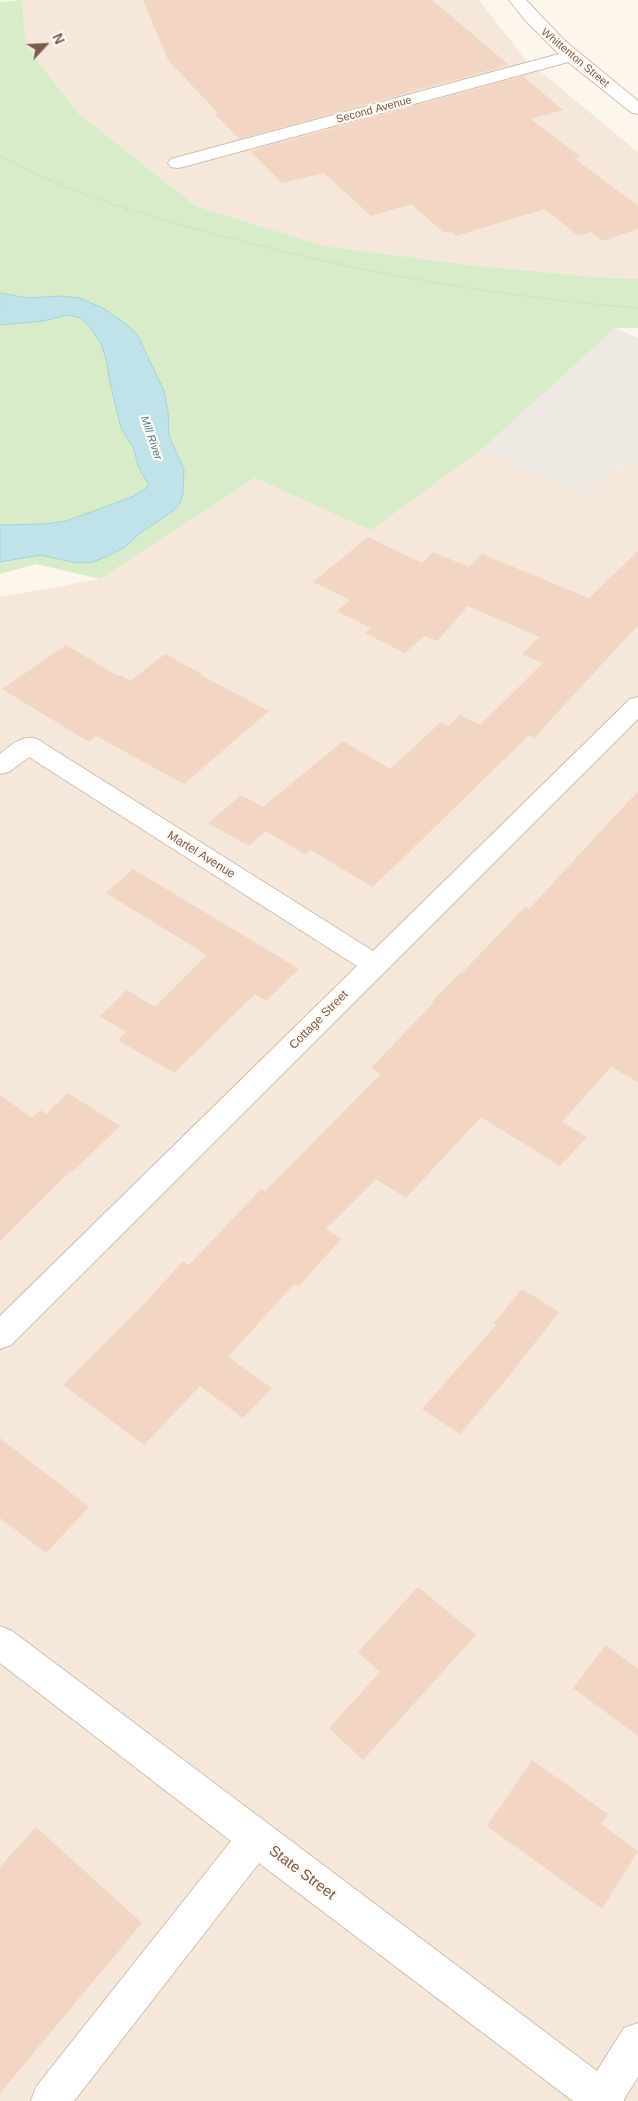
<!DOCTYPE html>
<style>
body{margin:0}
#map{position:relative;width:638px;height:2101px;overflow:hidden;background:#fdf6ec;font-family:Arial,sans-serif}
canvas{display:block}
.north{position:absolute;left:20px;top:20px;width:50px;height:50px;-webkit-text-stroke:4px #fffaf3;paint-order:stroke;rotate:65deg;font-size:14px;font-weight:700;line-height:20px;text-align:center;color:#7a5c4d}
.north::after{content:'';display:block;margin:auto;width:18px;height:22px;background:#7a5c4d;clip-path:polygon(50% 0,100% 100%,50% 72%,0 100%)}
</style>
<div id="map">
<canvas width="638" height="2101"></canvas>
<div class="north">N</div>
</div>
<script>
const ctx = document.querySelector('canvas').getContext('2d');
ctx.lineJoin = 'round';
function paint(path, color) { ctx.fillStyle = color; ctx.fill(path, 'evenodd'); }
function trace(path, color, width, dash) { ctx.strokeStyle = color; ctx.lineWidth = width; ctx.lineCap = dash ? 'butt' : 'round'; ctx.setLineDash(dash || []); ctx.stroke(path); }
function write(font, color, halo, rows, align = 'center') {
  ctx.font = font + ' Arial,sans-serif'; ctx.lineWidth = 4.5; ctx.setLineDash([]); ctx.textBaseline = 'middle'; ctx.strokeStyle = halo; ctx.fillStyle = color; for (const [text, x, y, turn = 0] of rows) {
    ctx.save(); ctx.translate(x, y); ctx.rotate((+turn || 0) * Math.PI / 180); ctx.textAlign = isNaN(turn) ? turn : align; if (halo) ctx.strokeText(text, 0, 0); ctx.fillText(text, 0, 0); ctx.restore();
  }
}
const residential = new Path2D(`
 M 22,0 L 479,0 L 524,58 L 638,152 L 638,279 L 597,277 L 469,265 L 324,246 L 196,206 L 79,114 L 26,46 Z
 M 481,450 L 584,496 L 626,462 L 638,468 L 638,2101 L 0,2101 L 0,597 L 100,579 L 255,478 L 371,529 Z`);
const industrial = new Path2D(`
 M 615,328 L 638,338 L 638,468 L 625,462 L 584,496 L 481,450 L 553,382 Z`);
const green = new Path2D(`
 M 22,0 L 26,46 L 79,114 L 196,206 L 324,246 L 469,265 L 597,277 L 638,279 L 638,328 L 615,328 L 481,450 L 371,530 L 255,478 L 100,579 L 36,564 L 0,574 L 0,2 Z`);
const water = new Path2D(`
 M 0,293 L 28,298 L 59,296 L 79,298 L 101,307 L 129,326 L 138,336 L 164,391 L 168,411 L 169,436 L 184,469 L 183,493 L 180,503 L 173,511 L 139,534 L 125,547 L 110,555 L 93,562 L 76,563 L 41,555 L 0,562 L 0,525 L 45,524 L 66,521 L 132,497 L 149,486 L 138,466 L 134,449 L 121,428 L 110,382 L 106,359 L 101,344 L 91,329 L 81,318 L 67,315 L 43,321 L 0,325 Z`);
const building = new Path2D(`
 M 143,0 L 432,0 L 509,65 L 239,139 L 215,114 L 218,113 L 168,60 Z
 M 523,76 L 563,110 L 531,119 L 580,157 L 575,159 L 638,206 L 638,229 L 603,241 L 591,232 L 578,236 L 545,209 L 456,236 L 450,231 L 444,233 L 411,204 L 371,216 L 324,173 L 282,183 L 250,151 Z
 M 368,537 L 422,563 L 433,552 L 469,567 L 482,554 L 589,598 L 638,551 L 638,625 L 534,738 L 529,735 L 400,861 L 372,887 L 311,850 L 306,855 L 266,831 L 249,846 L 208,823 L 241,795 L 263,807 L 343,741 L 390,769 L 441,722 L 449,726 L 460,715 L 480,725 L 543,663 L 522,654 L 539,637 L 468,606 L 437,641 L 424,636 L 405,653 L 365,633 L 371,628 L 337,611 L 350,600 L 313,582 Z
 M 66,645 L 118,676 L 120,675 L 130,681 L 165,654 L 202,674 L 200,675 L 269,711 L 184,784 L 96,736 L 89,742 L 2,689 Z
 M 638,791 L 638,1082 L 611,1067 L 562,1122 L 587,1137 L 560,1166 L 481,1117 L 406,1198 L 376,1179 L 326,1229 L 341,1239 L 298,1287 L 294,1284 L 228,1357 L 272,1388 L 243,1418 L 200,1386 L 144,1445 L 63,1385 L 145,1303 L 183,1261 L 189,1265 L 261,1189 L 265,1191 L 381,1074 L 371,1068 L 434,1002 L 432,1001 L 461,972 L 462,973 L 525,907 L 529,909 Z
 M 133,869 L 299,969 L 266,1001 L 255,994 L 174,1073 L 118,1040 L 126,1032 L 100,1016 L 127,990 L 155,1007 L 207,955 L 106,893 Z
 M 68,1093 L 120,1126 L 72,1172 L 70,1171 L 0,1241 L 0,1095 L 32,1118 L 40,1110 L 46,1114 Z
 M 522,1289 L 559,1312 L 506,1380 L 460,1434 L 422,1409 L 496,1325 L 494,1323 Z
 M 0,1438 L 89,1507 L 46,1553 L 0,1518 Z
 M 418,1587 L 476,1635 L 363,1760 L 329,1728 L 380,1672 L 358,1652 Z
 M 606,1645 L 638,1669 L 638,1736 L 573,1688 Z
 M 532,1760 L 608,1814 L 601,1824 L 638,1851 L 602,1909 L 487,1826 Z
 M 36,1827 L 142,1923 L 0,2093 L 0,1867 Z`);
const path = new Path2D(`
 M 0,156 C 20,166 41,177 62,185 C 122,210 187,227 250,243 C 377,276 507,297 638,308`);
const minor = new Path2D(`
 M 509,0 L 526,0 L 565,41 L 638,101 L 638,114 L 632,113 L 568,62 L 183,167 L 177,168 L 171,167 L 168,163 L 171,159 L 559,54 L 524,19 Z
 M 638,697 L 638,719 L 11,1345 L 0,1349 L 0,1316 L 357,966 L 29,757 L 9,772 L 0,774 L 0,754 C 12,745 21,735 37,739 L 373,951 L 630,699 Z
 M 0,1626 L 12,1631 L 597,2071 L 624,2028 L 638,2023 L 638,2077 L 624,2099 L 624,2101 L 573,2101 L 259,1863 L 74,2101 L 31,2101 L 36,2087 L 231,1841 L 0,1663 Z`);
const farStreetnames = [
 ["Whittenton Street",575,58,40],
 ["Second Avenue",374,110,-15]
];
const farWaternames = [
 ["Mill River",151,438,71]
];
const streetNames = [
 ["Martel Avenue",201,855,32],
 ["Cottage Street",319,1020,-45]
];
const nearStreetnames = [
 ["State Street",302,1873,37]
];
paint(residential, '#f5e8da');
paint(industrial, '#efe9e4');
paint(green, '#d8ecc9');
paint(water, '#bfe3e8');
trace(water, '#a5d3da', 1);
paint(building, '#f3d5c3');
trace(minor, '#d1beb0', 2);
trace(path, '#d9b8a5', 2, [0.5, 2.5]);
paint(minor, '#fff');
write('11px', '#7a5c4d', '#fffaf3', farStreetnames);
write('italic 11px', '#437c86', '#fffaf3', farWaternames);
write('12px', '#7a5c4d', '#fffaf3', streetNames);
write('15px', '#7a5c4d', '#fffaf3', nearStreetnames);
</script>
